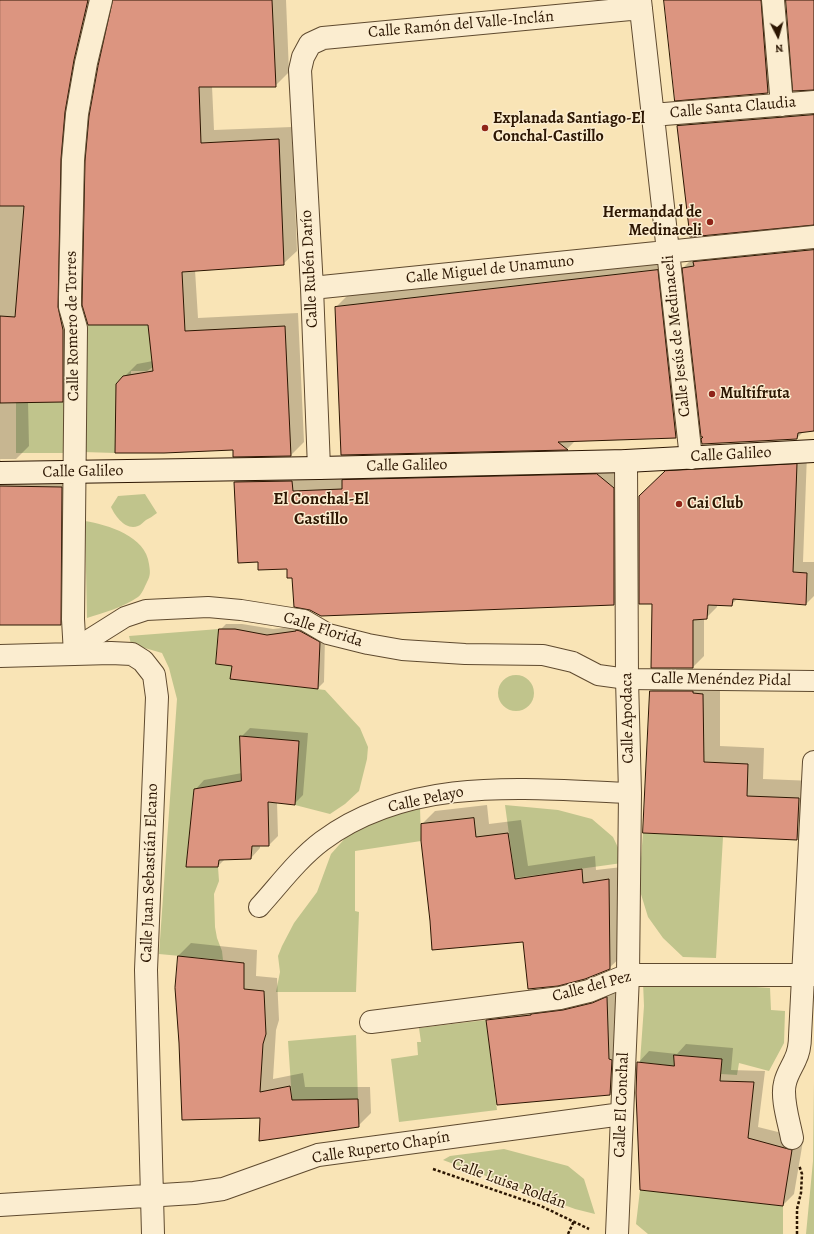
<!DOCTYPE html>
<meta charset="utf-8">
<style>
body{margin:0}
#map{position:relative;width:814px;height:1234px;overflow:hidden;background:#f9e4b6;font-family:Alegreya,serif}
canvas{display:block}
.north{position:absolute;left:758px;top:16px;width:40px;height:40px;-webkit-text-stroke:3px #fbedd0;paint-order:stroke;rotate:174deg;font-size:11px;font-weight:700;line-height:16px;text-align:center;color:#2c1602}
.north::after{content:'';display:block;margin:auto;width:14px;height:18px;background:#2c1602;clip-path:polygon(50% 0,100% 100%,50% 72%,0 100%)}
</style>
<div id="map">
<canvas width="814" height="1234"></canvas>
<div class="north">N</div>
</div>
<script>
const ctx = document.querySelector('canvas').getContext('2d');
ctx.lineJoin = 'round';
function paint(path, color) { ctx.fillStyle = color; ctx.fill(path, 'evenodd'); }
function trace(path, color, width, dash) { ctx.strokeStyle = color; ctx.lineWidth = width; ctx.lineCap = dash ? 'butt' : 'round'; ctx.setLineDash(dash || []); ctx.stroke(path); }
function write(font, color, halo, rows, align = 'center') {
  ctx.font = font + ' Alegreya,serif'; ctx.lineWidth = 3; ctx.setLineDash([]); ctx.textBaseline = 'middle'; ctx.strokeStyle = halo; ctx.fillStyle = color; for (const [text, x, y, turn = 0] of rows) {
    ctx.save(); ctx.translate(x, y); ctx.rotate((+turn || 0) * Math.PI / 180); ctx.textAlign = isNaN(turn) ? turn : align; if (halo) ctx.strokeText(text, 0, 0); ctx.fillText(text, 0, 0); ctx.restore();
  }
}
const green = new Path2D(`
 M 85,325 L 163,325 L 153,367 L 147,371 L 131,371 L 131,375 L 123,376 L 116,384 L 115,453 L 83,452 Z
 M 16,402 L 66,402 L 66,453 L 16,453 Z
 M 145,494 L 157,513 C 153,516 150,518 146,520 C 143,522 141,525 138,526 C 126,531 115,516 111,507 L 118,496 Z
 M 85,521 C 108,525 146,536 149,564 C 150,571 151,575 147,582 C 145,586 142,594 138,597 C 124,607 103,613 87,618 Z
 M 219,629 L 216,664 L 232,666 L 231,679 L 325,690 L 360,728 L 368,747 L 367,759 L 359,791 L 345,804 L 330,814 L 295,805 L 299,741 L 240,736 L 241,784 L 223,784 L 194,789 L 186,867 L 218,867 L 219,881 L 214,894 L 215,927 L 217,938 L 222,951 L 223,960 L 159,954 L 177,699 L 169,668 L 162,653 L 131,644 L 129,636 Z
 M498 693a18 18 0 1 1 36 0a18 18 0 1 1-36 0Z
 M 505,805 L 558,810 L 592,819 L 613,837 L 622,856 L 622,863 L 515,878 Z
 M 420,807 L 421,841 L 355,851 L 355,911 L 359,912 L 356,992 L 276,992 L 280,972 L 278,956 L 282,946 L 294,923 L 317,892 L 331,854 L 347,836 L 365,824 Z
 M 643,833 L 723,837 L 716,958 L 683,957 L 663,938 L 648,917 L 640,891 L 640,871 Z
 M 643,982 L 713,984 L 770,988 L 771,1010 L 785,1011 L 784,1043 L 769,1071 L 739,1063 L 737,1075 L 721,1074 L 722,1059 L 674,1055 L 674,1069 L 665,1069 L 665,1065 L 640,1062 L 644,1006 Z
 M 486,1020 L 497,1110 L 399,1122 L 391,1059 L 418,1055 L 417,1042 L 421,1042 L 419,1028 Z
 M 356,1035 L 358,1099 L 292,1100 L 288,1041 Z
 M 814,1081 L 814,1234 L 806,1234 L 813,1161 Z
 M 504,1149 L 568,1166 L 584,1179 L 595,1214 L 575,1209 L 443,1160 L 450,1156 Z
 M 640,1190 L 783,1206 L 783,1234 L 648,1234 L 636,1224 Z`);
const shadow = new Path2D(`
 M 0,0 L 98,0 L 87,47 L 76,387 L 62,401 L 28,401 L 29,446 L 16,459 L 0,459 L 2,466 L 75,474 L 74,610 L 60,624 L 0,624 Z
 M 114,0 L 286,0 L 289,72 L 275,86 L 212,86 L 214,130 L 292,127 L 297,251 L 283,264 L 195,270 L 198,318 L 298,313 L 304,442 L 291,455 L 234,449 L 117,384 L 137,364 L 153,361 Z
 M 665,0 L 781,0 L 787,73 L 768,92 L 676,100 Z
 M 814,98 L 814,224 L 691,236 L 678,126 L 697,107 Z
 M 814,233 L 814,321 L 683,268 L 702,249 Z
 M 679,249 L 697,416 L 676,437 L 576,440 L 567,449 L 342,454 L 336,307 L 358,285 Z
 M 814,352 L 814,430 L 804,431 L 797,438 L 703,443 Z
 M 807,454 L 803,562 L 814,562 L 814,596 L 806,604 L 738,598 L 731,605 L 717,604 L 717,607 L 706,618 L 704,619 L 704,656 L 693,667 L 653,603 L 651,485 L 677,461 Z
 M 611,461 L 627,474 L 627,590 L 614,604 L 293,577 L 288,568 L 259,561 L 235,482 L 249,469 Z
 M 226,624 L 242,624 L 273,629 L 302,626 L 325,636 L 324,682 L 318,688 L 233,665 L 220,630 Z
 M 668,674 L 720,677 L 720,746 L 764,748 L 763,779 L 814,781 L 813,822 L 796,839 L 644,832 L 651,691 Z
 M 250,728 L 308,733 L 303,795 L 294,804 L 277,802 L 278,836 L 269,845 L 260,845 L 260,848 L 251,858 L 225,859 L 218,866 L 195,790 L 204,780 L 242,773 L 241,737 Z
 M 487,805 L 489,824 L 521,820 L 528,866 L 595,856 L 596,870 L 622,867 L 623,955 L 609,968 L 524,941 L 422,824 L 435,811 Z
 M 191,943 L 257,950 L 256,976 L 277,978 L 279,1020 L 276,1030 L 273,1079 L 303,1073 L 305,1087 L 370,1087 L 371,1113 L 358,1126 L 261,1117 L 178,956 Z
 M 621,984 L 625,1080 L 610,1094 L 487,1020 L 502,1006 Z
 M 686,1044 L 733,1048 L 731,1070 L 765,1071 L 758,1127 L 794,1136 L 794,1140 L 803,1141 L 794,1194 L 783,1205 L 638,1063 L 649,1051 L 677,1054 Z`);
const building = new Path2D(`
 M 0,0 L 88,0 L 74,60 L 65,112 L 61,159 L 58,307 L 63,330 L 63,402 L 0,403 L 0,316 L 15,317 L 24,206 L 0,206 Z
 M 113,0 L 272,0 L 276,87 L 199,87 L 201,143 L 279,139 L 284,265 L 182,272 L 185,331 L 285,326 L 291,456 L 233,457 L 233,450 L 164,453 L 115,453 L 116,384 L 123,376 L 153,371 L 148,325 L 88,325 L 82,305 L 85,161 L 89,116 L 98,66 Z
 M 664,0 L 761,0 L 768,93 L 675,101 Z
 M 786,0 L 814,0 L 814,90 L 793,91 Z
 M 814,115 L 814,225 L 690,237 L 677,126 Z
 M 814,250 L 814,431 L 798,433 L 797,439 L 702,444 L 701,439 L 703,437 L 701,437 L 682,268 L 694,266 L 693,262 Z
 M 658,270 L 676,438 L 558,442 L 568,450 L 341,455 L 335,307 Z
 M 797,464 L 793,572 L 807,573 L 806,605 L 733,599 L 732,606 L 708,605 L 707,619 L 693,620 L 693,668 L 651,668 L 652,604 L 639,604 L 639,496 L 665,471 Z
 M 597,474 L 614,488 L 614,605 L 321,616 L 310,610 L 294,607 L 292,578 L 287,578 L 287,569 L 258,570 L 258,562 L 238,563 L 234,482 L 292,481 L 293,491 L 342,489 L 342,480 Z
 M 0,486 L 62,487 L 61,625 L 0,625 Z
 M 219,629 L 235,629 L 267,635 L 296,631 L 296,630 L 300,631 L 320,642 L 318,689 L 230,679 L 232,666 L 216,664 Z
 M 650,691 L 693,691 L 693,693 L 703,694 L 704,762 L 748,764 L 747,796 L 799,798 L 797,840 L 643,833 Z
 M 240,736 L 299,741 L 295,805 L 268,802 L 269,846 L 252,846 L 251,859 L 219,860 L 218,867 L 186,867 L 194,789 L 241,781 Z
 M 474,818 L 476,837 L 508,833 L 515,879 L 582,869 L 583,883 L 609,879 L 610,969 L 585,979 L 558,986 L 528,989 L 523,942 L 432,950 L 430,921 L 421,841 L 421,824 Z
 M 178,956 L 244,963 L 244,989 L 264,991 L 266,1034 L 263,1044 L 260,1092 L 290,1086 L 292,1100 L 358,1099 L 359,1127 L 259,1141 L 260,1118 L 182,1120 L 179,1043 L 175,988 Z
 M 607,997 L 609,1059 L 612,1060 L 610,1095 L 497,1105 L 486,1020 L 531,1015 L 531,1014 L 563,1010 L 592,1003 Z
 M 674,1055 L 722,1059 L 720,1081 L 754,1082 L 748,1138 L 792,1150 L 783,1206 L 640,1190 L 636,1093 L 637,1062 L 674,1066 Z`);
const path = new Path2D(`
 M 433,1169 L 541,1206 L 589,1229
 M 568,1234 L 574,1221
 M 797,1234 L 797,1209 L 801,1193 L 802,1174 L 799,1165`);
const lane = new Path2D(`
 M 75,654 L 90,639 L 125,617 L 146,610 L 208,607 L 241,610 L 304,620 L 328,634 L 368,644 L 402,650 L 465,654 L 543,655 L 573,662 L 598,675 L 627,679 L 814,681
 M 259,907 C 279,885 298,859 322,841 C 411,775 526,789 630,793`);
const street = new Path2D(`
 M 640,0 L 691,458
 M 773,0 L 782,105
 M 652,115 L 814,102
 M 312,288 L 814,237
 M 319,468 L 312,288 L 300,70 L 303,57 L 310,44 L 323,38 L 641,8
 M 75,654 L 73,619 L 76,328 L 70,307 L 70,297 L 73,160 L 77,114 L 86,63 L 101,0
 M 0,656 L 111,653 L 132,654 L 143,661 L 154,675 L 157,697 L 146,970 L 153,1234
 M 371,1022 L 560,998 L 589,991 L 628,975 L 814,975
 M 792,1138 C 789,1122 781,1098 785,1083 C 787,1074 792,1067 795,1060 C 799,1052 800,1044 800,1036 L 814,762
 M 0,1205 L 194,1193 L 223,1189 L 318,1155 L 622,1114
 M 617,1234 L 628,975 L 630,793 L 627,679 L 626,461`);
const secondary = new Path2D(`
 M 0,473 L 319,468 L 626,461 L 814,451`);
const markers = [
 [485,128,4,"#8f2418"],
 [710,222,4,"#8f2418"],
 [712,394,4,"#8f2418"],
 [679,504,4,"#8f2418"]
];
const streetNames = [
 ["Calle Ramón del Valle-Inclán",461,25,-5],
 ["Calle Santa Claudia",733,108,-5],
 ["Calle Rubén Darío",310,269,-93],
 ["Calle Miguel de Unamuno",490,270,-6],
 ["Calle Romero de Torres",73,326,-91],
 ["Calle Jesús de Medinaceli",677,336,-96],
 ["Calle Galileo",731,455,-3],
 ["Calle Galileo",407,466,-1],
 ["Calle Galileo",83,472,-1],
 ["Calle Florida",323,630,18],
 ["Calle Menéndez Pidal",721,680,1],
 ["Calle Apodaca",628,718,-91],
 ["Calle Pelayo",426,800,-12],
 ["Calle Juan Sebastián Elcano",150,873,-88],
 ["Calle del Pez",592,987,-15],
 ["Calle El Conchal",622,1105,-88],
 ["Calle Ruperto Chapín",381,1148,-9],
 ["Calle Luisa Roldán",509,1184,20]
];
const poiNames = [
 ["Explanada Santiago-El",493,119],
 ["Conchal-Castillo",493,137],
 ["Hermandad de",702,213,"right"],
 ["Medinaceli",702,231,"right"],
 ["Multifruta",720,394],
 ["Cai Club",687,504]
];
const neighbourhoodNames = [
 ["El Conchal-El",321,500],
 ["Castillo",321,520]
];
paint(green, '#c0c48c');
paint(shadow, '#0003');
paint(building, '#dc9580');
trace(building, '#2c1602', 1);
trace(lane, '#5f4a2f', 22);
trace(street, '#5f4a2f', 24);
trace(secondary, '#2c1602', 24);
trace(path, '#2c1602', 2.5, [3, 2]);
trace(lane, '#fbedd0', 20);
trace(street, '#fbedd0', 22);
trace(secondary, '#fbedd0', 22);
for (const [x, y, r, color] of markers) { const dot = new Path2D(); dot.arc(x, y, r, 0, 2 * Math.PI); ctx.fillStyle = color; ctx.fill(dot); trace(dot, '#fbedd0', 1.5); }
write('16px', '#2c1602', '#fbedd0', streetNames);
write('bold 16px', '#2c1602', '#fbedd0', poiNames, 'left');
write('bold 17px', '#2c1602', '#fbedd0', neighbourhoodNames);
</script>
